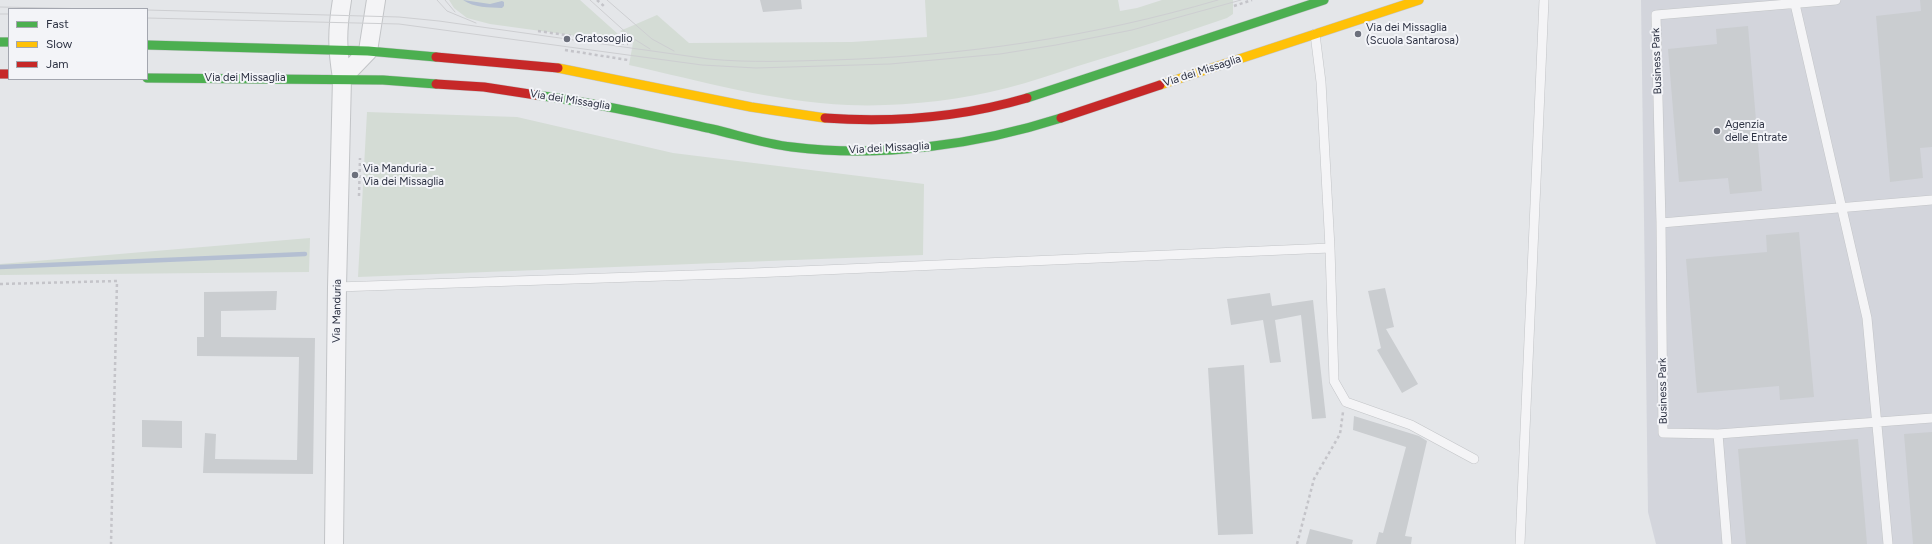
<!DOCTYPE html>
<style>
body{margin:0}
#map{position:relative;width:1932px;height:544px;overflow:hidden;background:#e4e6e9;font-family:Figtree,sans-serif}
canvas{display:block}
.legend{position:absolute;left:8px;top:8px;width:140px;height:72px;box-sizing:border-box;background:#f3f4f8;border:1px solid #a3a6af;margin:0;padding:5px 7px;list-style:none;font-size:12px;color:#2c3142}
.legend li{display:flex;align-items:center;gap:8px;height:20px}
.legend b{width:20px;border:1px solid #a3a6af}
</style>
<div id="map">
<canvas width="1932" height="544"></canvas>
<ul class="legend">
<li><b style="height:5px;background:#4caf50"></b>Fast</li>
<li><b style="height:5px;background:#ffc107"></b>Slow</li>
<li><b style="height:5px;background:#c62828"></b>Jam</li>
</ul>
</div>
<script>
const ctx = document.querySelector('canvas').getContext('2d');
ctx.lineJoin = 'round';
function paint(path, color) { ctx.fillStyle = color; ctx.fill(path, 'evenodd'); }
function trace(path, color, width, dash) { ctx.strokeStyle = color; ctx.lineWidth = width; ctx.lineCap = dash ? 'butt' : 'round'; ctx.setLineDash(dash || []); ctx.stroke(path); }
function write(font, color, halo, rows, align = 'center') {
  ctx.font = font + ' Figtree,sans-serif'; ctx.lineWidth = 4; ctx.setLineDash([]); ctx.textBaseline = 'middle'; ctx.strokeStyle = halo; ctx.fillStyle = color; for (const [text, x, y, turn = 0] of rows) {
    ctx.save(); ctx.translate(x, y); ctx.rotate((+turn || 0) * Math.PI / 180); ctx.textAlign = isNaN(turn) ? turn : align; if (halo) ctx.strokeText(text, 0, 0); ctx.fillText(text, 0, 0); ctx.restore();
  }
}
const built = new Path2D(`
 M 1641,0 L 1932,0 L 1932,544 L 1656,544 L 1648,512 Z`);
const green = new Path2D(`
 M 449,0 L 580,0 L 628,43 L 490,24 L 467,18 L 454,8 Z
 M 925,0 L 1118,0 L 1120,11 L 1137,8 L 1162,0 L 1233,0 L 1233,14 L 1227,18 C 1178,35 1128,51 1078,66 C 1054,74 1030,82 1007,88 C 956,101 900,107 848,105 C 774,102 701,81 629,65 L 633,43 L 620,31 L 657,15 L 689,43 L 852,42 L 927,37 Z
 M 367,112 L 517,117 L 673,153 L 924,184 L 923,255 L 358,277 Z
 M 310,238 L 309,272 L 0,275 L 0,264 Z`);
const water = new Path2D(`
 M 463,0 L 490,4 L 502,1 L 504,2 L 504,6 L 502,8 C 489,7 474,8 463,0 Z`);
const stream = new Path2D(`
 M 0,267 L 305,254`);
const building = new Path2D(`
 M 760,0 L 801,0 L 802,9 L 763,12 Z
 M 1920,0 L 1932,0 L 1932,147 L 1920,148 L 1923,178 L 1890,182 L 1876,16 L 1921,11 Z
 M 1748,26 L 1762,191 L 1730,194 L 1728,178 L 1679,182 L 1668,49 L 1717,44 L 1716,29 Z
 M 1799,232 L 1814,397 L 1780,400 L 1779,386 L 1697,393 L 1686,259 L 1767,252 L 1766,235 Z
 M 1385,288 L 1394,327 L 1386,329 L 1418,384 L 1402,393 L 1377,350 L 1381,348 L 1368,291 Z
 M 277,291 L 276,310 L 221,311 L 221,337 L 315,338 L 313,474 L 203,473 L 205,433 L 216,434 L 215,459 L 297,460 L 299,357 L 197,356 L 197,337 L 204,337 L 204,292 Z
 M 1270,293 L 1272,306 L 1313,300 L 1326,418 L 1312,419 L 1301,315 L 1275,320 L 1281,362 L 1270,363 L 1263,320 L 1231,325 L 1227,299 Z
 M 1244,365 L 1253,534 L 1218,535 L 1208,368 Z
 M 1354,416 L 1419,436 L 1427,441 L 1405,536 L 1412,537 L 1411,544 L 1376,544 L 1379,532 L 1383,533 L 1406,447 L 1353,430 Z
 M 142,420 L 182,421 L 182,448 L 142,447 Z
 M 1932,432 L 1932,544 L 1913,544 L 1904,434 Z
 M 1858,439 L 1867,544 L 1746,544 L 1738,449 Z
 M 1310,529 L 1353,540 L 1352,544 L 1306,544 Z`);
const path = new Path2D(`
 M 597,0 L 605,7
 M 1234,6 L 1252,0
 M 538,31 L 628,44
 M 565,50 L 628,60
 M 359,196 L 360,158
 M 0,284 L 117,281 L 111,544
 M 1297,544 L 1314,479 L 1340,434 L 1343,412`);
const lane = new Path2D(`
 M 1836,0 L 1656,15 L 1661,223 L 1663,433 L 1718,434 L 1932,418
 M 1795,4 L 1867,318 L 1888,544
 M 1315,34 L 1321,82 L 1330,248 L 1334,381 L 1346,402 L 1411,425 L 1474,459
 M 1661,223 L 1932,200
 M 337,287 L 753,273 L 1330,248
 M 1718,434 L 1727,544
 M 1520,544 L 1544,0`);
const street = new Path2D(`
 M 342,78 L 368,51 L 376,0
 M 334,544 L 337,287 L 342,78 C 337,48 337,30 342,0`);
const fast = new Path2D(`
 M 0,42 L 9,42
 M 147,45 L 368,51 L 436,57
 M 147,78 L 383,80 L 436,84
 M 536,95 C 596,103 653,116 712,129 C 738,135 765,144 792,147 C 880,158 977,145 1061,118
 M 1027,98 L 1324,0`);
const slow = new Path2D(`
 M 558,68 L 751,107 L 825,118
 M 1160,85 L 1419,0`);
const jam = new Path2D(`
 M 436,57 L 558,68
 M 0,74 L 9,74
 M 436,84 L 484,87 L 536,95
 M 825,118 C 893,123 962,117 1027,98
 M 1061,118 L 1160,85`);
const tram = new Path2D(`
 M 437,0 L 447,11 L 476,23
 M 445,0 L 455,12
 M 590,0 L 631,37 L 650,49
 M 607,0 L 652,39 L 674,51
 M 0,7 L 95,9
 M 147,10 L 399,17 L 439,21 L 709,59 C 750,63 792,61 833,60 C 964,56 1092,37 1218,0
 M 0,14 L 9,14
 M 147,18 L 399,24 L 702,65 L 756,68 L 890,64 L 1000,54 L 1056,45 L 1132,30 L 1241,0`);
const markers = [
 [1358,34,4,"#6c707c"],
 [567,39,4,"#6c707c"],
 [1717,131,4,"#6c707c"],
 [355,175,4,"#6c707c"]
];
const poiNames = [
 ["Via dei Missaglia",1366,28],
 ["(Scuola Santarosa)",1366,41],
 ["Gratosoglio",575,39],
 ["Agenzia",1725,125],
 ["delle Entrate",1725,138],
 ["Via Manduria -",363,169],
 ["Via dei Missaglia",363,182]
];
const streetNames = [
 ["Business Park",1657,61,-92],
 ["Via dei Missaglia",1202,71,-18],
 ["Via dei Missaglia",245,78],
 ["Via dei Missaglia",570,100,9],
 ["Via dei Missaglia",889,148,-3],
 ["Via Manduria",337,311,-89],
 ["Business Park",1663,391,-91]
];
paint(built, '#d3d5dc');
paint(green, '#d4dcd5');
paint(water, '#b4bfd2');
trace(stream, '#b4bfd2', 4.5);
paint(building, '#cacdd0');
trace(lane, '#c2c4c7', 10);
trace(street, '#c2c4c7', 20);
trace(fast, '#c2c4c7', 10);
trace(slow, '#c2c4c7', 10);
trace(jam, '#c2c4c7', 10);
trace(path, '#c4c4c9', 2.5, [3, 3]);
trace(lane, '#f4f4f6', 9);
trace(street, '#f4f4f6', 18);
trace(fast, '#4caf50', 9);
trace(slow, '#ffc107', 9);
trace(jam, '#c62828', 9);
trace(tram, '#cdced1', 1);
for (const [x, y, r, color] of markers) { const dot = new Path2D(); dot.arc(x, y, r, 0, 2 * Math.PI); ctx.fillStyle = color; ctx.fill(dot); trace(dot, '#f3f4f8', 1.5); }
write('11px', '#2c3142', '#f3f4f8', poiNames, 'left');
write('11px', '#2c3142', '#f3f4f8', streetNames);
</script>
